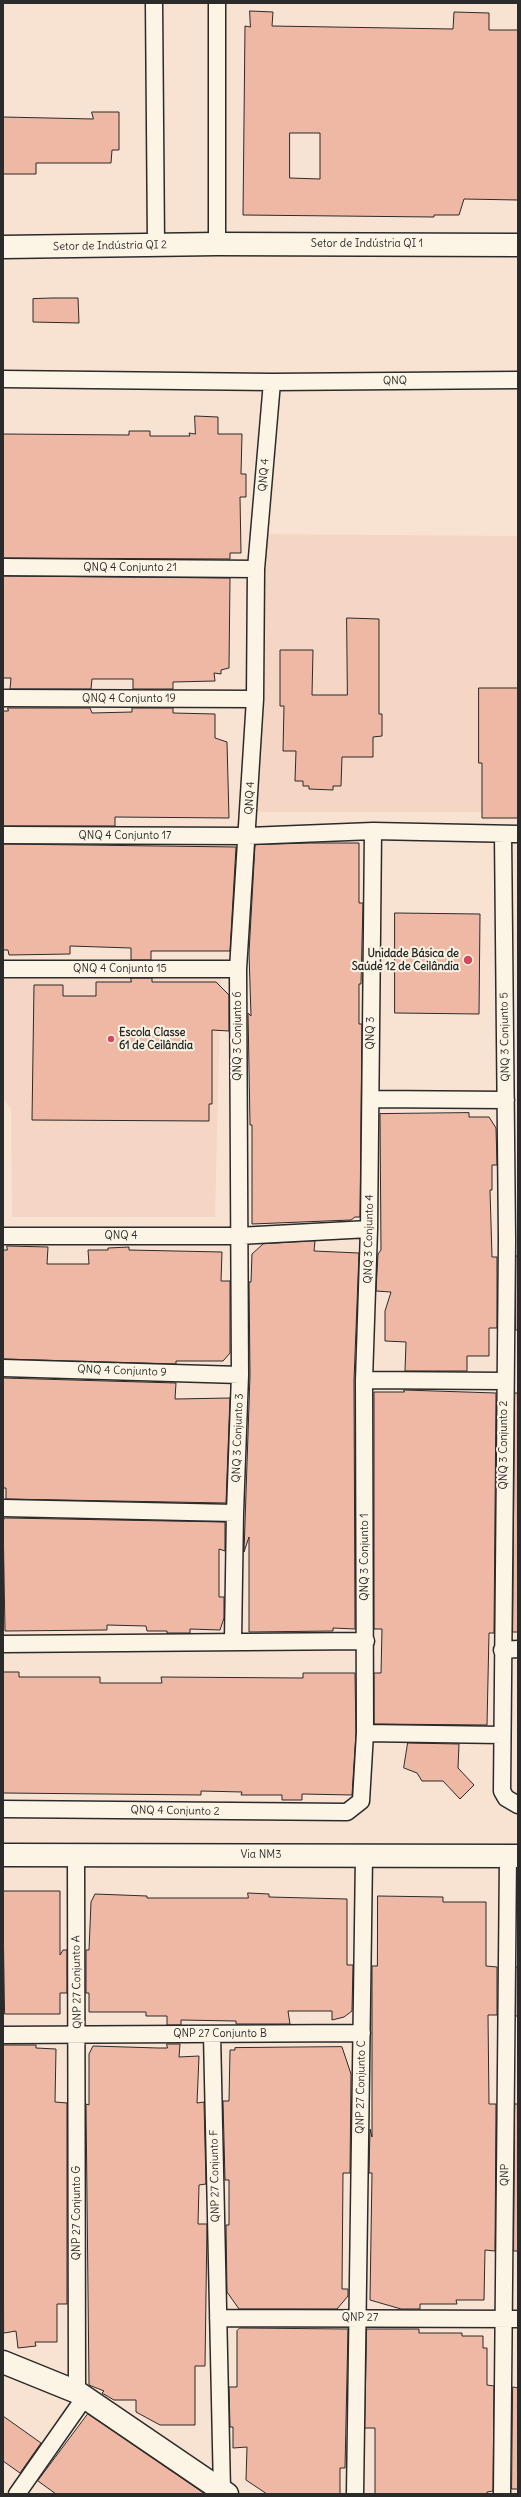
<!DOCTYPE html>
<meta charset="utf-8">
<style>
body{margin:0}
#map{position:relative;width:521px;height:2497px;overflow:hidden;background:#f8e3d2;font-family:Delius,sans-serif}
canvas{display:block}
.frame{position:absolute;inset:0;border:4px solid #2b2b2b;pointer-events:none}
</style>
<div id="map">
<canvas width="521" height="2497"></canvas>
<div class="frame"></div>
</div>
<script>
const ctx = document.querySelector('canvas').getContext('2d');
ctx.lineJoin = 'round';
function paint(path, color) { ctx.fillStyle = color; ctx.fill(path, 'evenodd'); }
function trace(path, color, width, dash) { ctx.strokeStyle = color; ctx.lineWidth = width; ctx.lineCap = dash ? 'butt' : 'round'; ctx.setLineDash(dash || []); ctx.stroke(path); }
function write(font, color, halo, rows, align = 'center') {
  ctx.font = font + ' Delius,sans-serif'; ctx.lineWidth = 4; ctx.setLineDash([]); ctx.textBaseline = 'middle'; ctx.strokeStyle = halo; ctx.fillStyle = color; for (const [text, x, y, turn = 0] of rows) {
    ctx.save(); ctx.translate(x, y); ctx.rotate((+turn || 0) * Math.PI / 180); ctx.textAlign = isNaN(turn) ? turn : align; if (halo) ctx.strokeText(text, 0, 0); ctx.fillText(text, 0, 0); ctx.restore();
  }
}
const built = new Path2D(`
 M 255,534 L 518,536 L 518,812 L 252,812 Z
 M 221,977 L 215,1217 L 12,1217 L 11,1109 L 3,1099 L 3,979 Z`);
const building = new Path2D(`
 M 250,11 L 273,12 L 272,26 L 453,29 L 454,12 L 489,13 L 489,30 L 518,30 L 518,200 L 464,199 L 459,215 L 434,215 L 434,217 L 243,215 L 245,26 L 250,27 ZM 290,133 L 320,133 L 320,179 L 290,178 Z
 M 92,112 L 119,112 L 119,150 L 112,150 L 111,163 L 36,163 L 36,174 L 3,174 L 3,117 L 93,119 Z
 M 52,298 L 78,298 L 79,323 L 33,322 L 33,299 Z
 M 195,416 L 218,417 L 218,434 L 242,434 L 241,474 L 246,474 L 246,497 L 240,497 L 241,553 L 230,553 L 230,559 L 3,558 L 3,434 L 129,435 L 129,431 L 150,431 L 150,436 L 190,436 L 189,433 L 195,434 Z
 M 3,576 L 230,578 L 229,668 L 221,670 L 221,674 L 214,673 L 215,681 L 173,682 L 173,689 L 133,689 L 133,679 L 92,679 L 91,689 L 10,689 L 11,678 L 3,678 Z
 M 347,618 L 379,619 L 379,714 L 382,714 L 382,736 L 373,737 L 373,757 L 342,757 L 341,786 L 333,786 L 333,790 L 309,789 L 309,786 L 303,786 L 303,781 L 295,781 L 296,751 L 283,751 L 284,706 L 280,706 L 280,650 L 313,650 L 312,695 L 347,695 Z
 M 479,688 L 518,688 L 518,818 L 482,818 L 482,763 L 479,763 Z
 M 8,708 L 90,708 L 92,713 L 132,712 L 132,708 L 173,708 L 173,713 L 215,714 L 215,738 L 227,742 L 229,818 L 115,817 L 115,826 L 3,826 L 3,711 L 8,711 Z
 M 310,843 L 359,843 L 359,903 L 363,903 L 361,984 L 359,984 L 359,1024 L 362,1024 L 360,1217 L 355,1217 L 351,1220 L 252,1224 L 252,1125 L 250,1125 L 248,1013 L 251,1016 L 249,953 L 255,845 Z
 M 3,844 L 236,847 L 230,951 L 151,951 L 151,960 L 131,960 L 131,948 L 70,946 L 70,954 L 9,955 L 8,950 L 3,950 Z
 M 395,913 L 480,914 L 479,1014 L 395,1013 Z
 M 131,978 L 152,978 L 152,982 L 216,982 L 229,995 L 229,1031 L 212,1030 L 212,1104 L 209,1104 L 209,1121 L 32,1120 L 34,985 L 63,985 L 63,996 L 96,996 L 96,982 L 131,982 Z
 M 469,1113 L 469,1117 L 489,1117 L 496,1128 L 497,1165 L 492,1165 L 492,1190 L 490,1190 L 492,1257 L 497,1257 L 497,1328 L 489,1328 L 489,1356 L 467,1356 L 467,1371 L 405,1371 L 406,1342 L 385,1341 L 385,1311 L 391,1292 L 376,1291 L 378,1254 L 381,1250 L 380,1114 Z
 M 315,1241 L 314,1251 L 359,1253 L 354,1380 L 355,1629 L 333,1628 L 333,1631 L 249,1632 L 249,1537 L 244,1552 L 250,1375 L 249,1282 L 251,1282 L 252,1254 L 263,1244 Z
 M 7,1246 L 48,1247 L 47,1264 L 89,1264 L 88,1250 L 108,1250 L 108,1248 L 129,1247 L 129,1250 L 222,1252 L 221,1281 L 230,1281 L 230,1353 L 223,1361 L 176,1361 L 176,1364 L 3,1359 L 3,1250 L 7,1250 Z
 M 516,1256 L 518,1256 L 518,1330 L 516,1330 Z
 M 3,1378 L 176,1383 L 175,1399 L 230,1398 L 226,1503 L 6,1499 L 6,1488 L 3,1488 Z
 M 404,1390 L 496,1393 L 494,1633 L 489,1633 L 487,1725 L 374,1724 L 374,1673 L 381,1673 L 382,1629 L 374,1629 L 374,1392 L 404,1392 Z
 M 515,1393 L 518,1393 L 518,1632 L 513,1632 Z
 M 6,1518 L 225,1522 L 225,1551 L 219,1549 L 219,1597 L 224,1597 L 224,1618 L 220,1630 L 190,1629 L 190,1633 L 167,1633 L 167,1631 L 147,1631 L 146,1626 L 107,1625 L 107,1630 L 5,1631 L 3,1520 Z
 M 3,1672 L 19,1672 L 19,1677 L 100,1677 L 100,1683 L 162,1683 L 161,1677 L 303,1678 L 303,1673 L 355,1673 L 356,1733 L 352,1795 L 302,1794 L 302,1800 L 282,1800 L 282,1795 L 241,1795 L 242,1792 L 201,1791 L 201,1795 L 3,1793 Z
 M 408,1743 L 459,1744 L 458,1768 L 474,1785 L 460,1799 L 443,1781 L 422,1781 L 417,1773 L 404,1768 Z
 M 3,1891 L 60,1891 L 60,1955 L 63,1950 L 67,1950 L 67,1993 L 60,1993 L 60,2014 L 5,2014 Z
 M 248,1893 L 269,1894 L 269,1897 L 347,1899 L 347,1965 L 353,1965 L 352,2011 L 344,2017 L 332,2020 L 332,2011 L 288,2011 L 290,2024 L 236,2024 L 236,2021 L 181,2020 L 181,2025 L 167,2025 L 167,2016 L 146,2016 L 146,2012 L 89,2012 L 89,1993 L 86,1993 L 86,1950 L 89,1950 L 91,1902 L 95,1894 L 147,1896 L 147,1898 L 248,1898 Z
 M 378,1896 L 443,1897 L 443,1902 L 486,1902 L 486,1966 L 497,1967 L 497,2015 L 488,2015 L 489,2104 L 496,2104 L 495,2251 L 485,2250 L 484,2300 L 456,2300 L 457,2304 L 420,2304 L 420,2309 L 401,2309 L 370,2300 L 372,2173 L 369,2173 L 370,2129 L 372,2137 L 372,1966 L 377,1966 Z
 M 516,1967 L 518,1967 L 518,2016 L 516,2016 Z
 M 167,2044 L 180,2044 L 179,2057 L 199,2056 L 197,2103 L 204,2102 L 206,2184 L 199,2185 L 198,2224 L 207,2224 L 205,2366 L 195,2366 L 195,2425 L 160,2425 L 136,2412 L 136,2400 L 114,2400 L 102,2393 L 104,2391 L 89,2385 L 86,2104 L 89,2105 L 89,2054 L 93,2046 L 158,2048 L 167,2048 Z
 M 3,2045 L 36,2045 L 36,2048 L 56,2049 L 55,2102 L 67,2103 L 67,2304 L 57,2304 L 57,2342 L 35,2342 L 36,2346 L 18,2348 L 16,2331 L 4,2333 Z
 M 342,2047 L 351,2074 L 350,2173 L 343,2173 L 342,2289 L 348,2289 L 348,2296 L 337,2309 L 239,2309 L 227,2292 L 226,2225 L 229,2225 L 229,2180 L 225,2180 L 223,2101 L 229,2101 L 230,2050 L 235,2050 L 235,2048 Z
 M 515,2104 L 518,2104 L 518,2251 L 514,2251 Z
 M 240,2328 L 348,2329 L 345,2468 L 340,2468 L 340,2494 L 267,2494 L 246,2480 L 247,2447 L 233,2448 L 233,2427 L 230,2427 L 229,2387 L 237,2387 L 237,2331 Z
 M 367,2329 L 419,2329 L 419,2333 L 462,2333 L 462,2336 L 483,2336 L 483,2348 L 487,2348 L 487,2385 L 494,2386 L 493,2491 L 487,2492 L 487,2494 L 375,2494 L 375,2428 L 365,2428 Z
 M 513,2387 L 518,2388 L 518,2489 L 512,2489 Z
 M 88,2414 L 205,2494 L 56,2494 L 38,2481 Z
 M 3,2416 L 41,2443 L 20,2473 L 3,2461 Z`);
const street = new Path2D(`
 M 154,3 L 156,245
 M 217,244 L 217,3
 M 3,379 L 272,382 L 518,380
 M 3,567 L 256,569
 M 3,698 L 255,699
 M 503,834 L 507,1240 L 502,1791 L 506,1798 L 518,1805
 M 3,835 L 248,836 L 373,831 L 518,834
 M 3,969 L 238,969
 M 371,1099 L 506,1100
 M 3,1236 L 238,1236 L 369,1229
 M 3,1368 L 240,1375
 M 364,1380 L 504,1381
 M 3,1508 L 235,1513
 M 233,1640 L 235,1513 L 240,1375 L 238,969 L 255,699 L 256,569 L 272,382
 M 3,1644 L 366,1641
 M 502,1650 L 518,1649
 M 365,1733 L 502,1735
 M 3,1809 L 347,1812 L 361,1801 L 365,1733 L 364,1380 L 369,1229 L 373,831
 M 76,1855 L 77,2392
 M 212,2034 L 222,2491 L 220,2494
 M 3,2035 L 362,2033
 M 218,2318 L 518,2319
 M 17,2494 L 85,2397
 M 355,2494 L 364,1856
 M 502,2494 L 508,1856`);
const secondary = new Path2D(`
 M 3,247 L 217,244 L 518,245
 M 3,1855 L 518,1856
 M 3,2362 L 77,2392 L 227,2494`);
const markers = [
 [468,960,5,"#d1495b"],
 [111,1039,4,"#d1495b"]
];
const streetNames = [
 ["Setor de Indústria QI 1",367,244],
 ["Setor de Indústria QI 2",110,246,-1],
 ["QNQ",395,381,-1],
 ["QNQ 4",264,475,-85],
 ["QNQ 4 Conjunto 21",130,568],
 ["QNQ 4 Conjunto 19",129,699],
 ["QNQ 4",250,798,-87],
 ["QNQ 4 Conjunto 17",125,836],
 ["QNQ 4 Conjunto 15",120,969],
 ["QNQ 3",371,1033,-90],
 ["QNQ 3 Conjunto 6",238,1036,-90],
 ["QNQ 3 Conjunto 5",505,1037,-91],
 ["QNQ 4",121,1236],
 ["QNQ 3 Conjunto 4",369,1239,-89],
 ["QNQ 4 Conjunto 9",122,1371,2],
 ["QNQ 3 Conjunto 3",238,1438,-88],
 ["QNQ 3 Conjunto 2",504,1445,-90],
 ["QNQ 3 Conjunto 1",365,1557,-90],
 ["QNQ 4 Conjunto 2",175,1811,1],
 ["Via NM3",261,1855],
 ["QNP 27 Conjunto A",77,1982,-91],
 ["QNP 27 Conjunto B",220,2034],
 ["QNP 27 Conjunto C",361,2087,-89],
 ["QNP",505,2175,-89],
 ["QNP 27 Conjunto F",215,2176,-91],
 ["QNP 27 Conjunto G",77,2213,-90],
 ["QNP 27",360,2318]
];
const poiNames = [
 ["Unidade Básica de",459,954],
 ["Saúde 12 de Ceilândia",459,967],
 ["Escola Classe",119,1033,"left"],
 ["61 de Ceilândia",119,1046,"left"]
];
paint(built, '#f5d6c4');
paint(building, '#efb8a4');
trace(building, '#2b2b2b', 1);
trace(street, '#2b2b2b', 19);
trace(secondary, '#2b2b2b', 25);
trace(street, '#fcf5e5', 16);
trace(secondary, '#fcf5e5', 22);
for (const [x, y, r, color] of markers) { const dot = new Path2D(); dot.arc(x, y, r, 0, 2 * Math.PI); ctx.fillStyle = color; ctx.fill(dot); trace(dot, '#fcf5e5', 1.5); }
write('11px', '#2b2b2b', '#fcf5e5', streetNames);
write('bold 11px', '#2b2b2b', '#fcf5e5', poiNames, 'right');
</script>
